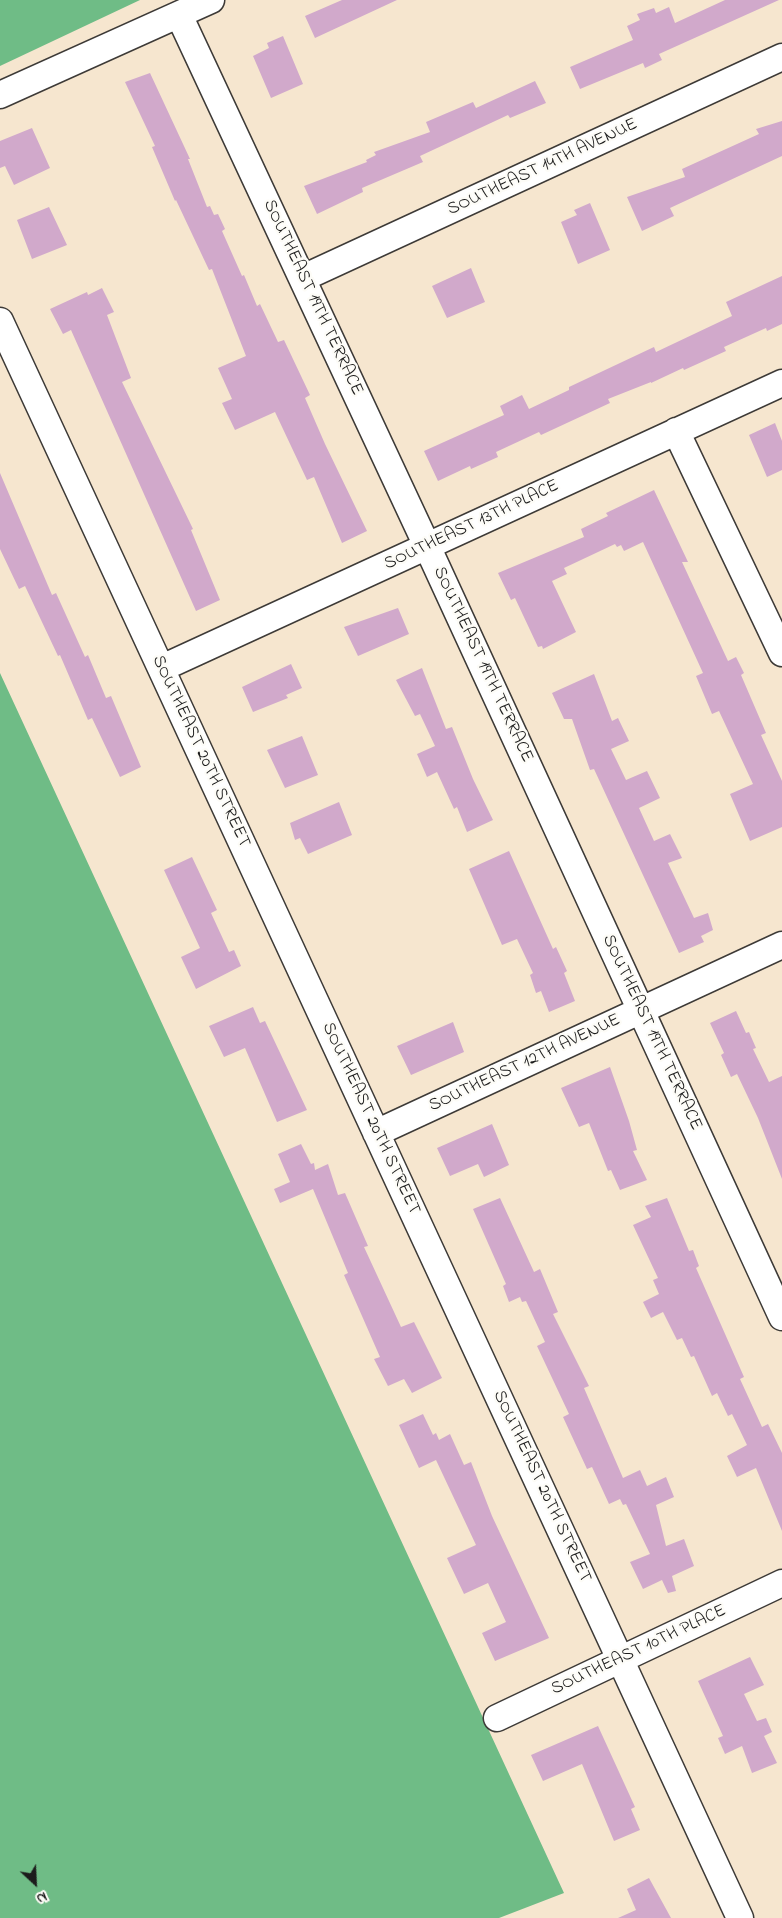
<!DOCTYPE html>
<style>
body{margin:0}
#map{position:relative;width:782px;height:1918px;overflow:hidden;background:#f6e6cf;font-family:"Indie Flower",sans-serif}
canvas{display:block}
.north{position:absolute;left:10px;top:1858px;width:50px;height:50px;-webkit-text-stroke:4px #fdfcf7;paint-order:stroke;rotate:155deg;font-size:14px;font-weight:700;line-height:20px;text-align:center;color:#1c1c1c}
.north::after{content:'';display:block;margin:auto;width:18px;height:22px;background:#1c1c1c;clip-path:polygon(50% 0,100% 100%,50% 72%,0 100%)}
</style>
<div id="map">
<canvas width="782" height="1918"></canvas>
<div class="north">N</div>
</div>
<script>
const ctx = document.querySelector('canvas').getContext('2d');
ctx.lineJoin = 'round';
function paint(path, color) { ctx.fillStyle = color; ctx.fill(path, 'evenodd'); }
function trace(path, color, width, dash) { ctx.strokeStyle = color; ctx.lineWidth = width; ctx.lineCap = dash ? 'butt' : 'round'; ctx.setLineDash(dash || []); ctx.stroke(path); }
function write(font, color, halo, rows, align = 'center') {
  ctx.font = font + ' "Indie Flower",sans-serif'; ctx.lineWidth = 4.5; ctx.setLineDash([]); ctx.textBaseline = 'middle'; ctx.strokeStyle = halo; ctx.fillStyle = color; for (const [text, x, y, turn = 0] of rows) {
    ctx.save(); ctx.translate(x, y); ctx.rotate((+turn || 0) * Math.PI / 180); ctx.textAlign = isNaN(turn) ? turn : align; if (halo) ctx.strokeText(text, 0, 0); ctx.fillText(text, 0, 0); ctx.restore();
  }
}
const forest = new Path2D(`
 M 0,0 L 140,0 L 0,66 Z
 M 0,673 L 564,1893 L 499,1918 L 0,1918 Z`);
const building = new Path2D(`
 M 342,0 L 397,0 L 315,38 L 305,16 Z
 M 725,0 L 779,0 L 659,54 L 662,60 L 645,68 L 643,63 L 580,89 L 570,67 L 633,40 L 627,26 L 640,20 L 637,14 L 654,8 L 656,13 L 669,7 L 675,23 Z
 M 283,36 L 303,84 L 271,98 L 253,56 L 269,48 L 267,43 Z
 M 150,73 L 190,159 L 188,159 L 207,207 L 210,206 L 214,215 L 218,214 L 225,229 L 222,231 L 242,276 L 244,275 L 257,306 L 260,304 L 278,342 L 284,340 L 310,395 L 305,398 L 325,444 L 367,531 L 342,543 L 314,477 L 307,480 L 275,412 L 235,430 L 222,403 L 232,399 L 218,368 L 246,356 L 212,269 L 209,270 L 176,200 L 175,201 L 152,147 L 155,146 L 125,82 Z
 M 535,81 L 546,103 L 510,118 L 508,115 L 420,156 L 423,162 L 362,188 L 363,192 L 317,214 L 304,186 L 367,162 L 366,160 L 376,155 L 374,152 L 430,132 L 426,122 L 473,102 L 476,108 Z
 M 782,121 L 782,156 L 670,208 L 674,216 L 642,231 L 627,197 L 685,177 L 682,169 L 759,134 L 756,129 Z
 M 32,128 L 50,168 L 14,185 L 5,166 L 0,168 L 0,141 Z
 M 590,203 L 610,250 L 578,264 L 561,222 L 577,215 L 574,210 Z
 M 49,207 L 67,245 L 32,259 L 17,220 Z
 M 471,268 L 485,302 L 447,318 L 432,286 Z
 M 782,276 L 782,324 L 767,331 L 766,328 L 724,347 L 726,351 L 684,370 L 683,368 L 651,383 L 651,382 L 608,399 L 610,403 L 541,435 L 539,432 L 496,452 L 498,457 L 471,469 L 470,466 L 438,481 L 424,451 L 504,415 L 500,406 L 522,395 L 529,409 L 569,390 L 569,387 L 654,347 L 656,352 L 732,316 L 726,302 Z
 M 102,288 L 114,312 L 107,315 L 131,378 L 122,382 L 193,529 L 191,530 L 220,600 L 196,611 L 71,330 L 63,334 L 50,309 L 87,292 L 88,295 Z
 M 775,423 L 782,441 L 782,470 L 767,477 L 749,435 Z
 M 0,473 L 52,595 L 56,593 L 85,657 L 88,655 L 106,698 L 111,696 L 141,767 L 120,777 L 92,718 L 88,720 L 60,655 L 58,656 L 25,586 L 19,589 L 0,549 Z
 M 654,490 L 688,562 L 682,562 L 728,661 L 736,657 L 744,673 L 741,675 L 766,733 L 761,735 L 782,781 L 782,827 L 750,841 L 730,794 L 753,784 L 719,711 L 712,714 L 696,676 L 703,673 L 643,542 L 624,551 L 621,545 L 617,547 L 615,544 L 564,568 L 567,574 L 552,581 L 576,632 L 543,649 L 542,646 L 538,647 L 515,598 L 511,600 L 498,573 L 584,537 L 581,529 L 608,516 L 606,513 Z
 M 398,608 L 409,634 L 358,656 L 344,627 Z
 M 291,664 L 302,688 L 286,695 L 288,698 L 253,712 L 242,687 Z
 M 422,668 L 446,729 L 452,727 L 473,779 L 493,820 L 467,832 L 457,807 L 454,809 L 437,772 L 427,777 L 417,754 L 435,746 L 420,714 L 415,716 L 396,680 Z
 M 594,674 L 612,721 L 618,718 L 629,741 L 611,749 L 626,780 L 647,771 L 660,798 L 639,808 L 654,841 L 670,834 L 682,858 L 668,863 L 694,918 L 708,913 L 713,930 L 701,936 L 704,942 L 679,953 L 594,769 L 590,770 L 572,719 L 564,719 L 552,693 Z
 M 302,736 L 318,775 L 285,788 L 267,750 Z
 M 339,802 L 352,835 L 308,854 L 300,838 L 295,840 L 290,823 Z
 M 509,851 L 553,949 L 556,947 L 567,971 L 564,973 L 575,1001 L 549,1012 L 541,991 L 536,993 L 530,975 L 533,973 L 517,939 L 502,945 L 469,869 Z
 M 192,857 L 217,910 L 211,913 L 229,952 L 234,950 L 241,966 L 196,989 L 181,957 L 200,948 L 164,870 Z
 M 253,1007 L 260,1023 L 265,1021 L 307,1110 L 277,1122 L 245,1048 L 224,1057 L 209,1026 Z
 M 736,1011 L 746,1033 L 749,1032 L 756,1048 L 753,1049 L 769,1082 L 782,1076 L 782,1179 L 758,1118 L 737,1074 L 731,1077 L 721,1055 L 724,1053 L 710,1023 Z
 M 453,1022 L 464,1052 L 411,1075 L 397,1046 Z
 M 610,1067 L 629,1121 L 637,1150 L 633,1151 L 647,1180 L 620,1190 L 611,1170 L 608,1171 L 589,1123 L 579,1127 L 561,1088 Z
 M 492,1124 L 509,1165 L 484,1177 L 478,1164 L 450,1176 L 437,1148 Z
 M 301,1144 L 311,1164 L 314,1163 L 315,1170 L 328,1164 L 338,1195 L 345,1193 L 368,1246 L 364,1247 L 401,1327 L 414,1322 L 442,1378 L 412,1393 L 404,1379 L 388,1386 L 374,1359 L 380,1357 L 344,1275 L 348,1273 L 313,1189 L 280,1203 L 274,1189 L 290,1182 L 278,1154 Z
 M 500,1198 L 534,1272 L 540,1269 L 558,1312 L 553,1314 L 589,1386 L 584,1388 L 623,1478 L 640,1470 L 647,1486 L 666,1477 L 674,1497 L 656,1505 L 666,1546 L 684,1539 L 694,1566 L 672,1576 L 676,1591 L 668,1593 L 662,1580 L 643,1589 L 630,1562 L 650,1554 L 626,1504 L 623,1505 L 620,1499 L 609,1504 L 592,1467 L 587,1469 L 563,1417 L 569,1414 L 537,1346 L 545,1342 L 526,1301 L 522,1302 L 520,1297 L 509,1302 L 503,1286 L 506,1284 L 473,1209 Z
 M 667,1198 L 689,1251 L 693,1250 L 699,1266 L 696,1268 L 744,1377 L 740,1379 L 762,1427 L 768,1424 L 782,1453 L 782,1531 L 756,1468 L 737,1477 L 727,1456 L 747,1445 L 732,1414 L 728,1416 L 717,1393 L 712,1396 L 694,1356 L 691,1357 L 682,1338 L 677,1340 L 663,1312 L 651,1318 L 643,1302 L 659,1294 L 653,1280 L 658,1278 L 633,1225 L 651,1217 L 645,1206 Z
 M 423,1414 L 433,1435 L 436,1433 L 439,1440 L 450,1434 L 464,1465 L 471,1462 L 492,1516 L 549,1638 L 495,1661 L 482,1633 L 506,1622 L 488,1583 L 464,1594 L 447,1558 L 476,1545 L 436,1460 L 419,1468 L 399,1425 Z
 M 750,1657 L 764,1685 L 744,1694 L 757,1721 L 766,1718 L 772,1732 L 764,1736 L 777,1763 L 752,1773 L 742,1746 L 725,1754 L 718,1738 L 723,1736 L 698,1681 Z
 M 598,1726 L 635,1807 L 631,1809 L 640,1830 L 614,1841 L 582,1764 L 543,1781 L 531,1755 Z
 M 649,1878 L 671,1918 L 618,1918 L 636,1910 L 627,1889 Z`);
const street = new Path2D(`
 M 179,15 L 427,546 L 782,1317
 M 0,95 L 211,0
 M 303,278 L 782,57
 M 0,321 L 740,1918
 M 676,431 L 782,653
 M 162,668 L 782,383
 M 376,1133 L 782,945
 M 497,1718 L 782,1583`);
const streetNames = [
 ["SOUTHEAST 14TH AVENUE",543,168,-25],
 ["SOUTHEAST 19TH TERRACE",312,298,65],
 ["SOUTHEAST 13TH PLACE",472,526,-25],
 ["SOUTHEAST 19TH TERRACE",482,665,65],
 ["SOUTHEAST 20TH STREET",200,752,65],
 ["SOUTHEAST 19TH TERRACE",651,1033,65],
 ["SOUTHEAST 12TH AVENUE",525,1064,-25],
 ["SOUTHEAST 20TH STREET",370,1119,65],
 ["SOUTHEAST 20TH STREET",541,1487,65],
 ["SOUTHEAST 10TH PLACE",639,1651,-25]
];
paint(forest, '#6fbc86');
paint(building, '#d1a9cb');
trace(street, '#3d3a37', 29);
trace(street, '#fff', 26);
write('18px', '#1c1c1c', '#fdfcf7', streetNames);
</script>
